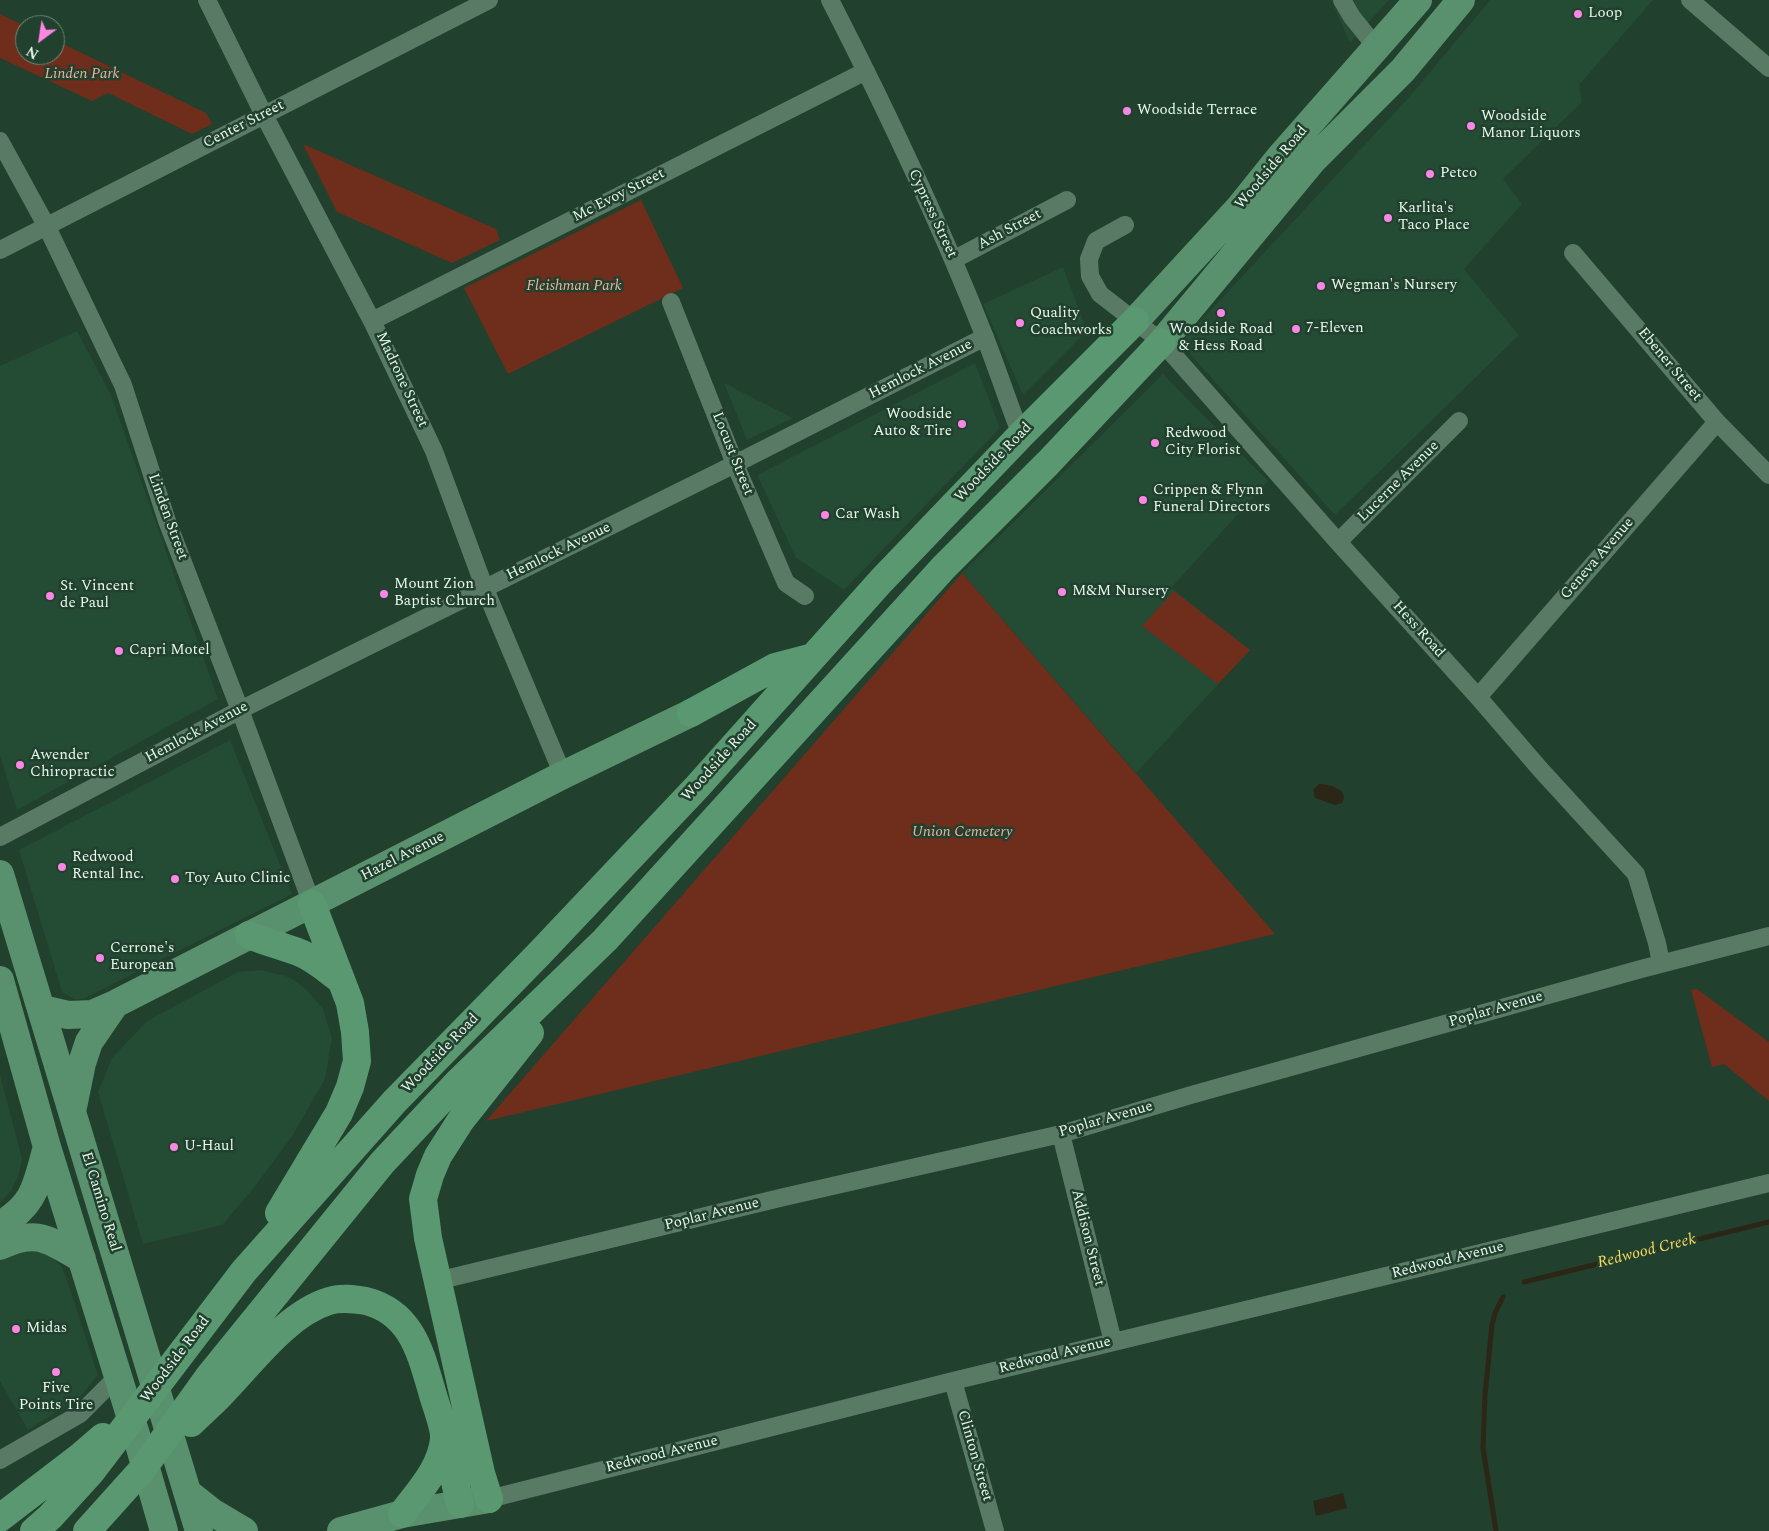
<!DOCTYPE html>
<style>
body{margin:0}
#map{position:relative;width:1769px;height:1531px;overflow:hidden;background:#21402d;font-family:Spectral,serif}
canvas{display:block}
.north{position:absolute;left:15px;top:15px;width:50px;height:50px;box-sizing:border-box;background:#21402d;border:1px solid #6f8a79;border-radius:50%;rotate:211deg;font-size:14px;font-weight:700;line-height:20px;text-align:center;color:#e5f8eb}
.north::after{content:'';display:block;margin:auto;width:18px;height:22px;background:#fc86e3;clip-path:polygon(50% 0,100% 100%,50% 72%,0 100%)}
</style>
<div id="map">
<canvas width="1769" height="1531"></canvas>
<div class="north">N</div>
</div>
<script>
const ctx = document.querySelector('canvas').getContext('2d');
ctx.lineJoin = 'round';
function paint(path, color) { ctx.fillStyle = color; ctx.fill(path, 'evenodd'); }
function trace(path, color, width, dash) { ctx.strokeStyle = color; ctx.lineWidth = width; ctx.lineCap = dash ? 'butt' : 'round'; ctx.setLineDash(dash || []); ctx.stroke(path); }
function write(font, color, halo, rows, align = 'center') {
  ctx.font = font + ' Spectral,serif'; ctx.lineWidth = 5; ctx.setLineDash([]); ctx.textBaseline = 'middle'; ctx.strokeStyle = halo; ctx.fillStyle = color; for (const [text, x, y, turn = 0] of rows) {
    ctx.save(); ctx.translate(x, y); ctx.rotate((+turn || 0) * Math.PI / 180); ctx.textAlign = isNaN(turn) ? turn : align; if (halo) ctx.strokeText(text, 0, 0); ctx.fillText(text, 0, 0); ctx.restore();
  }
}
const built = new Path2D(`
 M 1331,0 L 1389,0 L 1350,43 Z
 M 1490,0 L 1653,0 L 1579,85 L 1582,102 L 1503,179 L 1522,204 L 1464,269 L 1519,335 L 1335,515 L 1180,343 L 1412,94 Z
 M 1063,267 L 1087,331 L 1023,395 L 983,304 Z
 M 77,331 L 111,395 L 218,699 L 17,810 L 0,756 L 0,366 Z
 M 975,363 L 1000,428 L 844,590 L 796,558 L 757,475 Z
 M 1163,374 L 1268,481 L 1171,588 L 1250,650 L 1136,773 L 962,573 Z
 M 724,383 L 793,418 L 747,440 Z
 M 230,740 L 292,894 L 83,999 L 74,999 L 62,992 L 19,850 Z
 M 261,970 L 289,977 L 306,989 L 323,1009 L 332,1038 L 325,1079 L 293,1135 L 253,1189 L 222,1225 L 143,1244 L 98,1092 L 112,1058 L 147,1021 L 238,972 Z
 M 0,1075 L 22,1159 L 19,1174 L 11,1191 L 0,1203 Z
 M 24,1249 L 38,1251 L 52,1257 L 61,1266 L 66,1277 L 98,1375 L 80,1397 L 28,1430 L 0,1381 L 0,1258 Z`);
const green = new Path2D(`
 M 0,14 L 25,26 L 25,55 L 55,55 L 55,40 L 206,113 L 212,124 L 192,134 L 108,93 L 92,101 L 0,58 Z
 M 303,144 L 496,229 L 500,240 L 452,263 L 337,212 Z
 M 641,200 L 683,288 L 508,374 L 464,288 Z
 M 962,573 L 1275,934 L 486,1121 Z
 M 1174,591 L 1250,650 L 1218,684 L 1142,626 Z
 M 1697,989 L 1769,1042 L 1769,1101 L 1724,1064 L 1712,1067 L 1691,990 Z`);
const water = new Path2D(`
 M 1319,784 C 1330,784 1350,790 1342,803 L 1335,805 L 1315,798 L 1313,790 Z
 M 1343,1493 L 1347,1508 L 1316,1516 L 1313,1501 Z`);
const stream = new Path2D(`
 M 1524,1282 L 1769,1222
 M 1496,1531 L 1483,1448 L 1485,1395 L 1492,1325 L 1495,1313 L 1503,1297`);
const minor = new Path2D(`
 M 207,0 L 264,115 L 372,321 L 434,451 L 485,589 L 563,775
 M 830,0 C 886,109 939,221 984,335 C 997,368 1008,402 1021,435
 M 1342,0 L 1352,17 L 1376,47
 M 1690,0 L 1769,68
 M 0,141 L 47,227 L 123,385 L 167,521 L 240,710 L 312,904
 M 1125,225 L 1096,241 L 1089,259 L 1090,276 L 1100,294 L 1162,342 L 1338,542 L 1478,697 L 1540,769 L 1636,874 L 1657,943 L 1661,963
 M 0,250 L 489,0
 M 1573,253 L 1717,422 L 1769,475
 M 953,260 L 1067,200
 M 671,302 L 735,464 L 786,583 L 805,596
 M 372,321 L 866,71
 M 1338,542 L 1459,421
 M 1478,697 L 1717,422
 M 0,837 L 240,710 L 735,464 L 985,337
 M 1061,1134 L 1113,1342
 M 437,1281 L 784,1197 L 1061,1134 L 1191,1095 L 1641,969 L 1769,936
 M 953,1381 L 995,1531
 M 0,1460 L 80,1414 L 118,1376
 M 489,1499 L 953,1381 L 1769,1183`);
const primary = new Path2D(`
 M 1135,321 L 1239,208 L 1280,157 L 1418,0
 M 1162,342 L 1313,160 L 1403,70 L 1461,0
 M 0,874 L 199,1531
 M 0,980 L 47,1147 L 138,1441 L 164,1531
 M 42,1009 L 68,1015 L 92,1014 L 115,1004 L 563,775 L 691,713
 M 73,1107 L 82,1063 L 89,1042 L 115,1004
 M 0,1225 C 36,1204 36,1185 47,1147
 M 0,1246 C 37,1228 49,1240 82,1259
 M 188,1493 L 212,1512 L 244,1531
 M 341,1531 L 402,1514 L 489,1499`);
const trunk = new Path2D(`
 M 691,713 L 775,667 L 813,657
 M 249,935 C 265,942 282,946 298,952 C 314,958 327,970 341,980
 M 279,1213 L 339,1113 L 350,1087 L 357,1061 L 355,1032 L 350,1003 L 312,904
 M 191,1423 C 201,1413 213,1403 223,1392 C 253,1361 287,1314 329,1301 C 341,1297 354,1299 366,1301 C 413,1313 421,1355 433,1395 C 436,1406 445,1428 444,1439 C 441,1469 419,1491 402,1514
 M 445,1438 L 460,1504
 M 489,1499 L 481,1473 L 428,1238 L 423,1199 L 430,1175 L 438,1156 L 461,1120 L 530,1033
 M 0,1518 L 82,1455 L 103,1437
 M 34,1531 L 50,1517 L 91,1472 L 244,1271 L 395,1101 L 538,955 L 697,787 L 881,581 L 1021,435 L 1135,321
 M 87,1531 L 141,1471 L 210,1375 L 382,1163 L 458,1082 L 605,940 L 944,567 L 1048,463 L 1162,342`);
const markers = [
 [1578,14,5,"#fc86e3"],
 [1127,111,5,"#fc86e3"],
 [1471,126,5,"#fc86e3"],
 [1430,174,5,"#fc86e3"],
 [1388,218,5,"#fc86e3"],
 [1321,286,5,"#fc86e3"],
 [1221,313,5,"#fc86e3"],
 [1020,323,5,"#fc86e3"],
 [1296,329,5,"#fc86e3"],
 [962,424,5,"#fc86e3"],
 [1155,443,5,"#fc86e3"],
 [1143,500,5,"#fc86e3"],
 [825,515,5,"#fc86e3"],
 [1062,592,5,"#fc86e3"],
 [384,594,5,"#fc86e3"],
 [50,596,5,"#fc86e3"],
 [119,651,5,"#fc86e3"],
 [20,765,5,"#fc86e3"],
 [62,867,5,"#fc86e3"],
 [175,879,5,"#fc86e3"],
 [100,958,5,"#fc86e3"],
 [174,1147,5,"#fc86e3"],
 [16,1329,5,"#fc86e3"],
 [56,1372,5,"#fc86e3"]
];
const poiNames = [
 ["Loop",1588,14],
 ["Woodside Terrace",1137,111],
 ["Woodside",1481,117],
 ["Manor Liquors",1481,134],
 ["Petco",1440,174],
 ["Karlita's",1398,209],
 ["Taco Place",1398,226],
 ["Wegman's Nursery",1331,286],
 ["Quality",1030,314],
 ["Coachworks",1030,331],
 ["7-Eleven",1306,329],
 ["Woodside Road",1221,330,"center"],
 ["& Hess Road",1221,347,"center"],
 ["Woodside",952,415,"right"],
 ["Auto & Tire",952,432,"right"],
 ["Redwood",1165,434],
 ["City Florist",1165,451],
 ["Crippen & Flynn",1153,491],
 ["Funeral Directors",1153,508],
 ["Car Wash",835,515],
 ["Mount Zion",394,585],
 ["Baptist Church",394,602],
 ["St. Vincent",60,587],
 ["de Paul",60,604],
 ["M&M Nursery",1072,592],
 ["Capri Motel",129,651],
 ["Awender",30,756],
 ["Chiropractic",30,773],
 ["Redwood",72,858],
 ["Rental Inc.",72,875],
 ["Toy Auto Clinic",185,879],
 ["Cerrone's",110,949],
 ["European",110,966],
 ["U-Haul",184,1147],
 ["Midas",26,1329],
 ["Five",56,1389,"center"],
 ["Points Tire",56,1406,"center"]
];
const parkNames = [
 ["Linden Park",82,75],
 ["Fleishman Park",574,287],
 ["Union Cemetery",962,833]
];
const streetNames = [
 ["Center Street",244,125,-27],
 ["Woodside Road",1272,168,-50],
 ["Mc Evoy Street",619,196,-27],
 ["Cypress Street",932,214,65],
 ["Ash Street",1010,230,-28],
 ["Ebener Street",1669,365,50],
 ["Hemlock Avenue",921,370,-27],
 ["Madrone Street",401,380,65],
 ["Locust Street",732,454,68],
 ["Woodside Road",994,463,-46],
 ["Lucerne Avenue",1399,482,-45],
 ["Linden Street",167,517,70],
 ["Hemlock Avenue",559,552,-26],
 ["Geneva Avenue",1598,559,-49],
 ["Hess Road",1418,630,48],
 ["Hemlock Avenue",197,733,-28],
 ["Woodside Road",720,761,-48],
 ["Hazel Avenue",403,857,-27],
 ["Poplar Avenue",1496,1010,-16],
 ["Woodside Road",441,1054,-46],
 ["Poplar Avenue",1106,1120,-16],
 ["El Camino Real",100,1202,73],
 ["Poplar Avenue",712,1215,-14],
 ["Addison Street",1087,1238,76],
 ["Redwood Avenue",1448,1261,-14],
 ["Redwood Avenue",1055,1356,-14],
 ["Woodside Road",176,1360,-53],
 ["Redwood Avenue",662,1455,-14],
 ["Clinton Street",974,1456,74]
];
const waterNames = [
 ["Redwood Creek",1647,1252,-14]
];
paint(built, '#244b34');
paint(green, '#6f2d1c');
paint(water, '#2b2615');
trace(stream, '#2b2615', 5);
trace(minor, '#597a64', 18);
trace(primary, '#59916e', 28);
trace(trunk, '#599871', 28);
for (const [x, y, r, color] of markers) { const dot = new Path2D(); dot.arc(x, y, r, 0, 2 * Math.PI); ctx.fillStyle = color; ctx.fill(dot); trace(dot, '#21402d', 2); }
write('15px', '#e5f8eb', '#21402d', poiNames, 'left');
write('italic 15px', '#edb2a2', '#21402d', parkNames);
write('15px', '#e5f8eb', '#21402d', streetNames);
write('italic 16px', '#f8da5d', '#21402d', waterNames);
</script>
